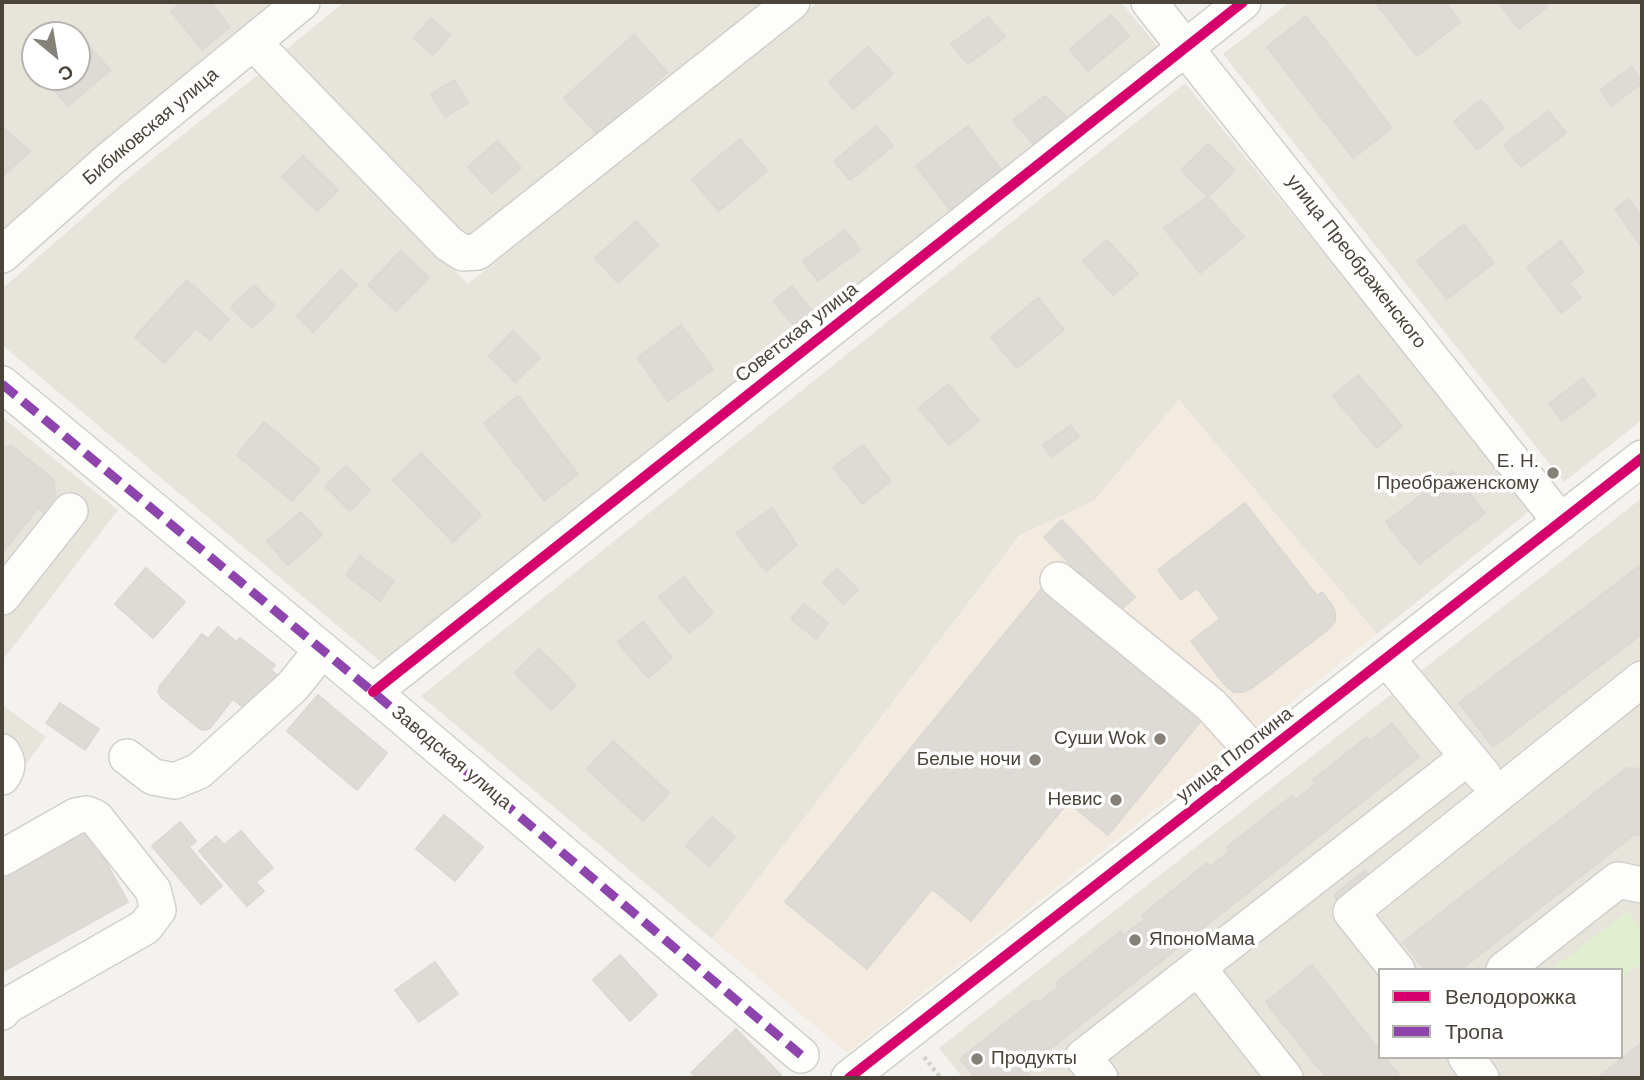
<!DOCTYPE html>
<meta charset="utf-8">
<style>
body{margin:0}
#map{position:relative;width:1644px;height:1080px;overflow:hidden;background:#f4f2ee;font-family:Helvetica,sans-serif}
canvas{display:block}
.frame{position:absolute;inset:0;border:4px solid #4b4439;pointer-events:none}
.legend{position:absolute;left:1378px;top:968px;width:245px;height:91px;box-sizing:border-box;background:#fff;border:2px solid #b7b4b0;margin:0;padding:9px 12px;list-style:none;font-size:21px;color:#4b4439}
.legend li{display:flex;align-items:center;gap:14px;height:35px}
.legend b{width:35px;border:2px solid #b7b4b0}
.north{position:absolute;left:21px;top:21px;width:70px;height:70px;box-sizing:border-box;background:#fff;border:2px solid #b7b4b0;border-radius:50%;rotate:150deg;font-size:19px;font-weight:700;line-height:28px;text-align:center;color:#4b4439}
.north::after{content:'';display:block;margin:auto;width:24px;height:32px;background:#868178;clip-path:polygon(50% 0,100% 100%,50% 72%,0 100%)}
</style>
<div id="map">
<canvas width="1644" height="1080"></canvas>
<div class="frame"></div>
<ul class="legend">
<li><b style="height:9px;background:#d6006c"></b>Велодорожка</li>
<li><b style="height:9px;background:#8e44ad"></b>Тропа</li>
</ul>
<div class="north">С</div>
</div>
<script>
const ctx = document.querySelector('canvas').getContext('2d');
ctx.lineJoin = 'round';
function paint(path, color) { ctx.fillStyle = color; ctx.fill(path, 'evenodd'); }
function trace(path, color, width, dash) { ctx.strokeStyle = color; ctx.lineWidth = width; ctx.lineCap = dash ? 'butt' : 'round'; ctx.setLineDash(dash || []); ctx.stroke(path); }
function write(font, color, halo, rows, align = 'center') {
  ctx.font = font + ' Helvetica,sans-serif'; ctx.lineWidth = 7; ctx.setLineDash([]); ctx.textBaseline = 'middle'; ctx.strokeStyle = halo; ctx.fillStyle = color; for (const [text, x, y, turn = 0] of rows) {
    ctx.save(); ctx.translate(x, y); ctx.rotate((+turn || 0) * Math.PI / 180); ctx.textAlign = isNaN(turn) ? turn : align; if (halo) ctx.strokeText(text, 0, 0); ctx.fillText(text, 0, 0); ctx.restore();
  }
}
const residential = new Path2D(`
 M 2,2 L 275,2 L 2,233 ZM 35,35 L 77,35 L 77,77 L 35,77 Z
 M 344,2 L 770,2 L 468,242 L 283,52 Z
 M 818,2 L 1121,2 L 1159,48 L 381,662 L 2,345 L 2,289 L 125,181 L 259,74 L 468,284 Z
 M 1290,2 L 1642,2 L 1642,420 L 1564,482 L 1223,54 Z
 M 1185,83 L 1532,509 L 1377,634 L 1179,400 L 1094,501 L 1020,535 L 712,939 L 421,696 Z
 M 2,417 L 118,510 L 2,661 Z
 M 1642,498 L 1642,1078 L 963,1078 L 939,1048 ZM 1380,970 L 1621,970 L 1621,1057 L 1380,1057 Z
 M 2,705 L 46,737 L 2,796 Z`);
const commercial = new Path2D(`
 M 1179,400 L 1377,634 L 847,1053 L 712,939 L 1021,535 L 1094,501 Z`);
const green = new Path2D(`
 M 1628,911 L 1642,930 L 1642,963 L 1621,978 L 1621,970 L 1550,970 Z`);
const building = new Path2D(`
 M 183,2 L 210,2 L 230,27 L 202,50 L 171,11 Z
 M 1375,2 L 1445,2 L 1460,22 L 1417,56 Z
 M 1498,2 L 1543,2 L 1547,7 L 1519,29 Z
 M 1111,15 L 1129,36 L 1088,71 L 1070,49 Z
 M 1306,16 L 1392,128 L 1353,158 L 1267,47 Z
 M 988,17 L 1005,37 L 968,64 L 951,44 Z
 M 431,18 L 450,35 L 433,55 L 414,38 Z
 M 77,32 L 110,70 L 68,106 L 43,77 L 77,77 L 77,35 L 73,35 Z
 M 634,35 L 667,72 L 597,134 L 564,98 Z
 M 868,47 L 893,74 L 853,109 L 829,82 Z
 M 1632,67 L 1642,83 L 1611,106 L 1600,90 Z
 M 454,80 L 468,103 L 445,117 L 431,94 Z
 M 1045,96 L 1069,119 L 1034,145 L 1013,120 Z
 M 1481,100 L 1504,128 L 1477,150 L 1454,121 Z
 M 1549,111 L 1566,133 L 1521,167 L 1504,145 Z
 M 877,126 L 893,146 L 850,180 L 834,161 Z
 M 968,126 L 1002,171 L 950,210 L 916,166 Z
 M 2,127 L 30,151 L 2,177 Z
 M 740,139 L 767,171 L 719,211 L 692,179 Z
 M 497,141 L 521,168 L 492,193 L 468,167 Z
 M 1208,144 L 1235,170 L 1208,197 L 1181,170 Z
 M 303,156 L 338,190 L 317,211 L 282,177 Z
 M 1208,197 L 1244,237 L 1200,273 L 1164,228 Z
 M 1629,199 L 1642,217 L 1641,246 L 1615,209 Z
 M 636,221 L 658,245 L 618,283 L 595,258 Z
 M 1464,224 L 1494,263 L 1447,299 L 1417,261 Z
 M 845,230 L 860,250 L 818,281 L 803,261 Z
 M 1107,240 L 1138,274 L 1113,295 L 1083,261 Z
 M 1561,241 L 1584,272 L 1569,283 L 1581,298 L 1561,313 L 1527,267 Z
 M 401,251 L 429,278 L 396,311 L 368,285 Z
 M 341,270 L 357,285 L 313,332 L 297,316 Z
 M 187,280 L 229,319 L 210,340 L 196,328 L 164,363 L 135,337 Z
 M 254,285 L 275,306 L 252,328 L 231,307 Z
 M 792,286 L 815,315 L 797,329 L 774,301 Z
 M 1038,298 L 1064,330 L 1017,368 L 991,337 Z
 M 681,325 L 713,369 L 668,401 L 637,358 Z
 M 513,331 L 540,358 L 515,382 L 489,356 Z
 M 1358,375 L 1402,426 L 1377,448 L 1333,396 Z
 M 1583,378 L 1596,395 L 1562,421 L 1549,404 Z
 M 948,384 L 979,421 L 949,445 L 919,408 Z
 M 518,396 L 578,474 L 544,501 L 484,423 Z
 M 264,422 L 320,469 L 292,501 L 237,455 Z
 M 1071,425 L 1079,437 L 1051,457 L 1043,445 Z
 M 863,445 L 891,481 L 862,504 L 833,467 Z
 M 12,446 L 54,480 L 55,497 L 43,512 L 38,508 L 2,553 L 2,447 Z
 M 421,453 L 481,515 L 453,542 L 393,480 Z
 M 346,466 L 370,490 L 350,511 L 325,486 Z
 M 1453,471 L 1485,513 L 1419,564 L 1386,522 Z
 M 1245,503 L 1317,596 L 1322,592 L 1332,605 L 1335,612 L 1335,621 L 1330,628 L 1252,688 L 1243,692 L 1233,692 L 1224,684 L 1191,641 L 1220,619 L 1197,588 L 1181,600 L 1158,570 Z
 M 772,508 L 797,545 L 766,571 L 736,533 Z
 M 301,512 L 322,535 L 288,565 L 267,541 Z
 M 1062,520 L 1135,597 L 1117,613 L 1044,537 Z
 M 360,556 L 394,581 L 380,601 L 346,575 Z
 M 1642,564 L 1642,634 L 1493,747 L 1459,703 Z
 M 146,568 L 185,602 L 153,638 L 115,604 Z
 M 837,569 L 858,590 L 843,604 L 823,582 Z
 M 684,577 L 713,613 L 689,633 L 659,597 Z
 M 1043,587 L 1204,717 L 1108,835 L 1068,802 L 971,921 L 932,889 L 867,969 L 785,902 Z
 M 804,604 L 828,623 L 816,639 L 791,619 Z
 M 643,622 L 672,658 L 648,678 L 618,642 Z
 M 218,627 L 237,642 L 240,638 L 275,665 L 271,670 L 284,681 L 246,710 L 233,699 L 210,728 L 205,730 L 200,729 L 162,698 L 158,692 L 160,686 L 202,634 L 208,639 Z
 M 539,649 L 576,685 L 551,710 L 515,673 Z
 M 318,695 L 387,753 L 357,790 L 287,731 Z
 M 60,703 L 99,729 L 85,750 L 46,723 Z
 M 1392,723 L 1419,757 L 1031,1064 L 1025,1070 L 1031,1078 L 976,1078 L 960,1059 L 1035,1000 L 1038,1003 L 1059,987 L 1056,983 L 1121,931 L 1124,935 L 1145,919 L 1142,915 L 1207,863 L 1210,867 L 1230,851 L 1227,847 L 1292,796 L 1295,800 L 1316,784 L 1313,780 L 1367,737 L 1370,741 Z
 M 613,741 L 669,793 L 643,821 L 587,769 Z
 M 1627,768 L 1642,769 L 1642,835 L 1635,834 L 1460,970 L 1425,970 L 1403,942 Z
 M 444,815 L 483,847 L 455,881 L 416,849 Z
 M 712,817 L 735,837 L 709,866 L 686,846 Z
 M 180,822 L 196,841 L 189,847 L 222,886 L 201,904 L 152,846 Z
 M 87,828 L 128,902 L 2,972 L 2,875 Z
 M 241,831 L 273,868 L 256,882 L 264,891 L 247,906 L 199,851 L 216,836 L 224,845 Z
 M 1365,870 L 1377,886 L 1347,910 L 1334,895 Z
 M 620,955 L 657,995 L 630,1021 L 593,980 Z
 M 435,962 L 458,994 L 419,1022 L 395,990 Z
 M 1312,965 L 1380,1051 L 1380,1057 L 1385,1057 L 1401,1078 L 1327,1078 L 1294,1037 L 1266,1002 Z
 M 736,1029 L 781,1075 L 778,1078 L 697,1078 L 691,1073 Z
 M 1642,1043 L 1642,1078 L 1597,1078 Z`);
const path = new Path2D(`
 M 924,1057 L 941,1078
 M 973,1078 L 975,1077`);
const minor = new Path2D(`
 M 1149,2 L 1561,522
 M 253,42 L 449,244 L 463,253 L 477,252 L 792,2
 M 2,255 L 109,160 L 302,2
 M 2,384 L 373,692 L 801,1055
 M 1058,580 L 1211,705 L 1259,758
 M 2,597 L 70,511
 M 1387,659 L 1483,775
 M 373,692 L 1243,2
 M 2,752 C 8,761 9,767 2,777
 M 127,757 L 153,777 L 175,781 L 199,771 L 292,687 L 322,650
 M 2,858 L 76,816 L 87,814 L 96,818 L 153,890 L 158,910 L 145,927 L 5,1007 L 2,1012
 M 1198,968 L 1285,1078
 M 1397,970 L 1351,912 L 1642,679
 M 1504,970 L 1618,880 L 1642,885
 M 1466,1057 L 1481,1078
 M 849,1078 L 1642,458
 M 1100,1078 L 1083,1057 L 1468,757`);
const quiet = new Path2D(`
 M 2,384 L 373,692 L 801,1055`);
const cycleway = new Path2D(`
 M 373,692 L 1243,2
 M 849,1078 L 1642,458`);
const markers = [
 [1553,473,7,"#868178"],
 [1160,739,7,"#868178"],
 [1035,760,7,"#868178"],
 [1116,800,7,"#868178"],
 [1135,940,7,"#868178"],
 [977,1059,7,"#868178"]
];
const streetNames = [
 ["Бибиковская улица",151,127,-40],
 ["улица Преображенского",1356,262,52],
 ["Советская улица",797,333,-38],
 ["улица Плоткина",1235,755,-38],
 ["Заводская улица",451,758,40]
];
const poiNames = [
 ["Е. Н.",1539,462],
 ["Преображенскому",1539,484],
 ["Суши Wok",1146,739],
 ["Белые ночи",1021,760],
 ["Невис",1102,800],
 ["ЯпоноМама",1149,940,"left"],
 ["Продукты",991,1059,"left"]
];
paint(residential, '#e7e4dc');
paint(commercial, '#f3ebdf');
paint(green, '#e1eecf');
paint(building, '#dedbd6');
trace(building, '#dcd9d4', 2);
trace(minor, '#d2d0cb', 38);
trace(path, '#d3d2cc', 4.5, [3.5, 3.5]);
trace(minor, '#fdfdfc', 35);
trace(quiet, '#8e44ad', 9, [18, 9]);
trace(cycleway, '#d6006c', 10);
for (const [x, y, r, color] of markers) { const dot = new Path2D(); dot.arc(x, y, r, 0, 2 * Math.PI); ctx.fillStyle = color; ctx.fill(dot); trace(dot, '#fff', 2.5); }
write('19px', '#4b4439', '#fff', streetNames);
write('19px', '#4b4439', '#fff', poiNames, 'right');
</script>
